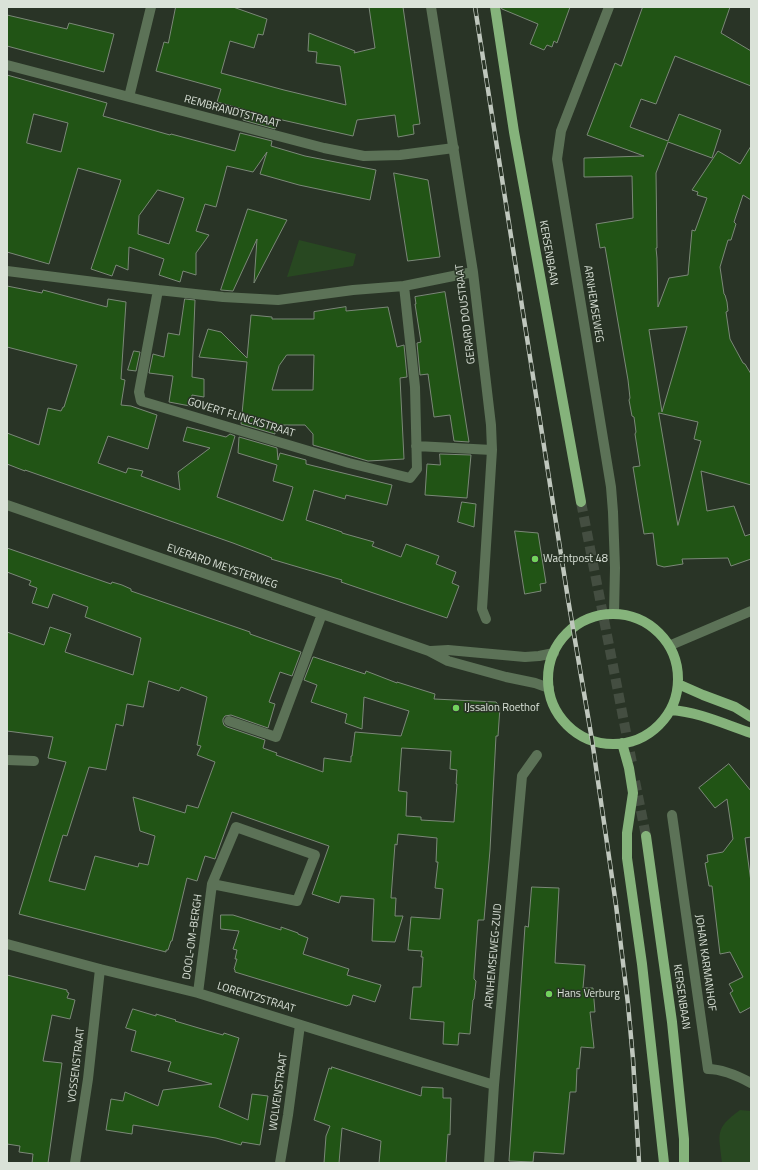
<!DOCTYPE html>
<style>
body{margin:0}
#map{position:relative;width:758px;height:1170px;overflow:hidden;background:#293426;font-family:"Titillium Web",sans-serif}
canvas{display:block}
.frame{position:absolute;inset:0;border:8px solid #dae2d8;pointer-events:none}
</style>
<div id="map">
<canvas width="758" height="1170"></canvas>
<div class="frame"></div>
</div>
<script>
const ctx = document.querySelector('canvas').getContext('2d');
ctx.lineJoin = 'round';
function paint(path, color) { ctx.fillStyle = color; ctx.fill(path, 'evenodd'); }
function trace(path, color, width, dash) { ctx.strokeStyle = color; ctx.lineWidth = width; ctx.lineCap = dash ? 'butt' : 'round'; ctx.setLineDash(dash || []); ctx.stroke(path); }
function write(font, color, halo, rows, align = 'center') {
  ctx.font = font + ' "Titillium Web",sans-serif'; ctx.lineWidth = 3; ctx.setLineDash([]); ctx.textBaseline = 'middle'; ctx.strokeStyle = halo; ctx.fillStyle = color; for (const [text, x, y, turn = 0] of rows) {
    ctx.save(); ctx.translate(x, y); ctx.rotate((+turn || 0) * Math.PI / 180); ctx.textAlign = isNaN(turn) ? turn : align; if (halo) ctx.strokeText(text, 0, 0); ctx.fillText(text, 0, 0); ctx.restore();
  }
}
const green = new Path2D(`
 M 299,240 L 356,254 L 353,266 L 287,277 Z
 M 740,1110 L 751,1111 L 751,1163 L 722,1163 C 719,1133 714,1129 740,1110 Z`);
const building = new Path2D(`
 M 176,7 L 233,7 L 267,19 L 263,35 L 258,34 L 254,48 L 230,41 L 221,73 L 284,90 L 346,105 L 340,66 L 316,63 L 317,52 L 308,51 L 309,33 L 355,51 L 354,53 L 375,48 L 369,7 L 403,7 L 420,124 L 413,125 L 414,134 L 398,137 L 395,115 L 357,120 L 353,136 L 278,119 L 275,129 L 243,120 L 246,110 L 217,102 L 221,89 L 156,71 L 164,42 L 168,43 Z
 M 502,7 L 570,7 L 557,43 L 554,41 L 552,47 L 547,45 L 544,50 L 530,44 L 538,24 L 502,9 Z
 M 643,7 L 730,7 L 721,33 L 751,51 L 751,86 L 675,56 L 656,104 L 641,99 L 630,127 L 668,141 L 679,114 L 721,130 L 712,158 L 668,142 L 656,173 L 657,248 L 656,248 L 657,258 L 658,307 L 669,278 L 688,275 L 692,230 L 695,231 L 707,198 L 697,195 L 698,192 L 692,190 L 718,151 L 740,164 L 751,146 L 751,200 L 743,195 L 734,222 L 736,224 L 731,240 L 728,240 L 720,267 L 724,294 L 725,295 L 727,302 L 728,311 L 726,312 L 730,339 L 743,363 L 745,364 L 751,374 L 751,485 L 701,471 L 707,511 L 734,506 L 745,536 L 751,534 L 751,559 L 731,566 L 728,558 L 682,559 L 683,564 L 664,567 L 657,565 L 653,533 L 644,534 L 633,467 L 640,466 L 635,434 L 636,432 L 634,417 L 632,416 L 629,400 L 630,398 L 628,380 L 605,247 L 600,248 L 596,224 L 633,218 L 632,176 L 584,177 L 584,158 L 644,156 L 587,135 L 615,63 L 621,66 ZM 687,327 L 662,412 L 649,330 ZM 659,413 L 698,422 L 694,439 L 701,441 L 678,525 Z
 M 7,15 L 67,29 L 69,23 L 114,34 L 104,72 L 7,46 Z
 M 7,75 L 107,103 L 103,116 L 170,135 L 171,134 L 235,151 L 240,133 L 272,141 L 271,146 L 305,156 L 376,170 L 370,200 L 299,185 L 260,174 L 267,152 L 253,172 L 227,166 L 216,207 L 205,204 L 196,231 L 209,235 L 196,253 L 196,275 L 183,271 L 180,282 L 159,275 L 164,259 L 129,247 L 128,270 L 116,265 L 112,276 L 91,269 L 121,180 L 78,168 L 49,264 L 7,252 ZM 34,114 L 68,123 L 61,152 L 27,143 ZM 158,190 L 184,198 L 169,244 L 138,234 L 139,216 Z
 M 394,173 L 428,180 L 440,257 L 408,261 Z
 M 248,209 L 287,220 L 254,283 L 257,239 L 233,291 L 221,290 Z
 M 7,286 L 42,293 L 43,290 L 107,307 L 108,299 L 126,302 L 121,379 L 125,380 L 121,405 L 131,406 L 157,415 L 148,449 L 108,436 L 98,463 L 126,473 L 128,468 L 143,471 L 141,476 L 180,490 L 178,472 L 210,448 L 183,441 L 187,427 L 226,437 L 230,434 L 235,436 L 217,497 L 283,521 L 293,487 L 273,481 L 277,465 L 238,453 L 239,437 L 277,448 L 278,460 L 280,453 L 306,460 L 306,464 L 392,485 L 387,505 L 346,495 L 345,499 L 314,490 L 306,520 L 342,532 L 342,533 L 374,542 L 372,546 L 401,557 L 406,544 L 439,556 L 436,564 L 456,572 L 452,583 L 459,586 L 447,618 L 341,582 L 342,580 L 271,559 L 272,558 L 233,543 L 25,470 L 25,471 L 7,464 L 7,433 L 39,445 L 48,408 L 61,411 L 63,407 L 64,407 L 77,365 L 7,347 Z
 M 445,292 L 453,341 L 469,442 L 454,441 L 450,415 L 434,417 L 428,374 L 420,375 L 417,343 L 421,342 L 415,304 L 416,304 L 415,297 Z
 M 185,299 L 195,300 L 192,377 L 204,379 L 204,397 L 192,395 L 190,406 L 169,402 L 173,376 L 149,373 L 153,354 L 164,357 L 168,333 L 179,335 Z
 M 346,307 L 346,311 L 388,307 L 397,347 L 404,345 L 407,377 L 400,378 L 404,459 L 368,461 L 313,445 L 313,434 L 305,425 L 274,425 L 275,434 L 241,424 L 247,362 L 199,357 L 208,329 L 221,332 L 247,358 L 251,315 L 272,317 L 272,319 L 314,319 L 314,312 ZM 287,355 L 314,355 L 313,390 L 272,390 L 279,366 Z
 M 134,351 L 140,352 L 136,371 L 128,370 Z
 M 440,454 L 471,455 L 467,498 L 425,495 L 427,464 L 440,465 Z
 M 462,502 L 476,504 L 474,527 L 458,522 Z
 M 515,531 L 538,533 L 546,583 L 540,584 L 541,591 L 525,594 Z
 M 7,548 L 111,584 L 112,582 L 122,585 L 131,589 L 131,591 L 250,632 L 250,634 L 301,652 L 292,676 L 280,672 L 269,702 L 275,704 L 268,728 L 231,715 L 225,716 L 223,719 L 223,722 L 224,725 L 227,727 L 265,740 L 263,748 L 277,753 L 276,755 L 323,772 L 324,758 L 351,762 L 351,756 L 352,756 L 355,732 L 401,736 L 409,711 L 364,697 L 362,729 L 345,723 L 347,714 L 311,702 L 317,685 L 304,680 L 313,657 L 314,657 L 365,674 L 366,671 L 397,683 L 397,682 L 435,694 L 434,699 L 496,702 L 500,707 L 498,736 L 496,736 L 490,850 L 484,920 L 478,920 L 474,975 L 474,979 L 476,981 L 474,999 L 473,1000 L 470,1034 L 459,1033 L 458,1045 L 443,1044 L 444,1022 L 410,1019 L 413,987 L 421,987 L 423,957 L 421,957 L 422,951 L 408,950 L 411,917 L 440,919 L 443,889 L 435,888 L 438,862 L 436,862 L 437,838 L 398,834 L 397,845 L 395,844 L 391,898 L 396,898 L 395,916 L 403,916 L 395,942 L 372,941 L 374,899 L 341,896 L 339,903 L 312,894 L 329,846 L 232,812 L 215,859 L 205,856 L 197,881 L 187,878 L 172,941 L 171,941 L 168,950 L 166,950 L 166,952 L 19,914 L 66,762 L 48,758 L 53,737 L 7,731 L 7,632 L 44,645 L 50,627 L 71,634 L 65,652 L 133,675 L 141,638 L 85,617 L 88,607 L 53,594 L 48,608 L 32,603 L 37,588 L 29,585 L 31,581 L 7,572 ZM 149,681 L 179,691 L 181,687 L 207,697 L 197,745 L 201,746 L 197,755 L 215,762 L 198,808 L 187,805 L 185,813 L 133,797 L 140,831 L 155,836 L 148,865 L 139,863 L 138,867 L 95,856 L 85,890 L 49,881 L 63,835 L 67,836 L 89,767 L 106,770 L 116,724 L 123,726 L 127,704 L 143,707 ZM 402,748 L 451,751 L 450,769 L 457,770 L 456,784 L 457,784 L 454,822 L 421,820 L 421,817 L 406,816 L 407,792 L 399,791 Z
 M 729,764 L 751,791 L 751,837 L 745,838 L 751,882 L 751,1007 L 740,1013 L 730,993 L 733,991 L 729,984 L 743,977 L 730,952 L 720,954 L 712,886 L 709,886 L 705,863 L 708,862 L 707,855 L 723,852 L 733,839 L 727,799 L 715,808 L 699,788 Z
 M 532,887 L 559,888 L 555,963 L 585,965 L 583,988 L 593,988 L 595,1012 L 590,1012 L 594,1048 L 581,1047 L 579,1069 L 577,1068 L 576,1092 L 570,1092 L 564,1154 L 534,1152 L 533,1162 L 509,1161 L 525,926 L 528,927 Z
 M 221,915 L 233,915 L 281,930 L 281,927 L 298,933 L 298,934 L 308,938 L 303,954 L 349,969 L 347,975 L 381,985 L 375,1002 L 353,995 L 350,1005 L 348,1005 L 347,1006 L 235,972 L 235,970 L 234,969 L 237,959 L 235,959 L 237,950 L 233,949 L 239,931 L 221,929 Z
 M 7,975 L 67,990 L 67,992 L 69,993 L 67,998 L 75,1000 L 70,1019 L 52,1015 L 43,1061 L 62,1063 L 48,1163 L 32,1163 L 33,1154 L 19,1152 L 20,1146 L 7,1144 Z
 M 133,1009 L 156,1016 L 156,1014 L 176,1020 L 175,1021 L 202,1029 L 223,1035 L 224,1033 L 239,1038 L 219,1107 L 248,1120 L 252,1094 L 268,1096 L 260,1145 L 242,1142 L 241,1145 L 216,1138 L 133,1125 L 132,1134 L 106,1130 L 111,1099 L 123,1101 L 125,1092 L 158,1106 L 163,1090 L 212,1084 L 168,1071 L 171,1062 L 131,1051 L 136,1031 L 126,1028 Z
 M 332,1067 L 421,1096 L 422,1087 L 443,1088 L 443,1098 L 451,1098 L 450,1135 L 448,1134 L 446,1163 L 379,1163 L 381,1141 L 342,1128 L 339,1163 L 324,1163 L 326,1136 L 330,1126 L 314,1120 L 326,1078 L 329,1068 L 331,1069 Z`);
const majorTunnel = new Path2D(`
 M 581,502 L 632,763
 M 635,781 L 646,836`);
const minor = new Path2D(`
 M 431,7 L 473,272 L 491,425 L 492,450 L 482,609 L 486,619
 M 609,7 L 561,131 L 557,159 L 611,487 L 613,512 L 615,568 L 614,614
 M 7,65 L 324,148 L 364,156 L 400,155 L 454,148
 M 129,97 L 151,7
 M 7,271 L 158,290 L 223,297 L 278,300 L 353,290 L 404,286 L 415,387 L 417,469 L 410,478 L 349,463 L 141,401 L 139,392 L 158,290
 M 404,286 L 473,272
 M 416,446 L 492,450
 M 7,505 L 429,651 L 448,661 L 506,677 L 535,683 L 549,688
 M 671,645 L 751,611
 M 431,651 L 448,650 L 525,657 L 539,656 L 554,653
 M 229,721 L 276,737 L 322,614
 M 7,760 L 34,761
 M 672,815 L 708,1069 C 723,1069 738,1076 751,1083
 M 7,944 L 100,969 L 198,993 L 494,1085
 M 198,993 L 212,884 L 236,827 L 315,855 L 297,901 L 212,884
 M 75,1163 L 88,1079 L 100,969
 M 280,1163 L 288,1115 L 300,1025
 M 489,1163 L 494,1085 L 522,776 L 537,755`);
const major = new Path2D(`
 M 495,7 L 514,132 L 581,502
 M548 679a65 65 0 1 1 130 0a65 65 0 1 1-130 0Z
 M 678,684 L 703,695 L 735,707 L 751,717
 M 671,710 C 699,712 724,724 751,733
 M 622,743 L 629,768 L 633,793 L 627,833 L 627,858 L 642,964 L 664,1163
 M 646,836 L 672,1022 L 684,1139 L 684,1163`);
const rail = new Path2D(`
 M 475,7 L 568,599 L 592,740 L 616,905 L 628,1004 L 633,1059 L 639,1163`);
const markers = [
 [535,559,4,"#72d25d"],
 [456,708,4,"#72d25d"],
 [549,994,4,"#72d25d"]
];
const streetNames = [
 ["REMBRANDTSTRAAT",232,112,15],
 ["KERSENBAAN",548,253,80],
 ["ARNHEMSEWEG",593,304,81],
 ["GERARD DOUSTRAAT",466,314,-97],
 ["GOVERT FLINCKSTRAAT",241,418,17],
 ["EVERARD MEYSTERWEG",222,567,19],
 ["DOOL-OM-BERGH",193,937,-82],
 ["ARNHEMSEWEG-ZUID",494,956,-85],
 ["JOHAN KARMANHOF",705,963,82],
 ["KERSENBAAN",681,997,82],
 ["LORENTZSTRAAT",256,998,17],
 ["VOSSENSTRAAT",77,1065,-83],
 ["WOLVENSTRAAT",279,1092,-82]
];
const poiNames = [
 ["Wachtpost 48",543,559],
 ["IJssalon Roethof",464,708],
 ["Hans Verburg",557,994]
];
paint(green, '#284821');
paint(building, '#215415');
trace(building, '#7b8878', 1);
trace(majorTunnel, '#444e41', 10, [10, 5]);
trace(minor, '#5c7257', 10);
trace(major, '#85b37b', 10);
trace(rail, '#bfc7bd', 4.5);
trace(rail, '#293426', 3, [9]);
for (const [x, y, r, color] of markers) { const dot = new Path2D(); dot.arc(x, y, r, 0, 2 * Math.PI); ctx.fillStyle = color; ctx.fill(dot); trace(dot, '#293426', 1.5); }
write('11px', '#dae2d8', '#293426', streetNames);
write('11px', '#dae2d8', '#293426', poiNames, 'left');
</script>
